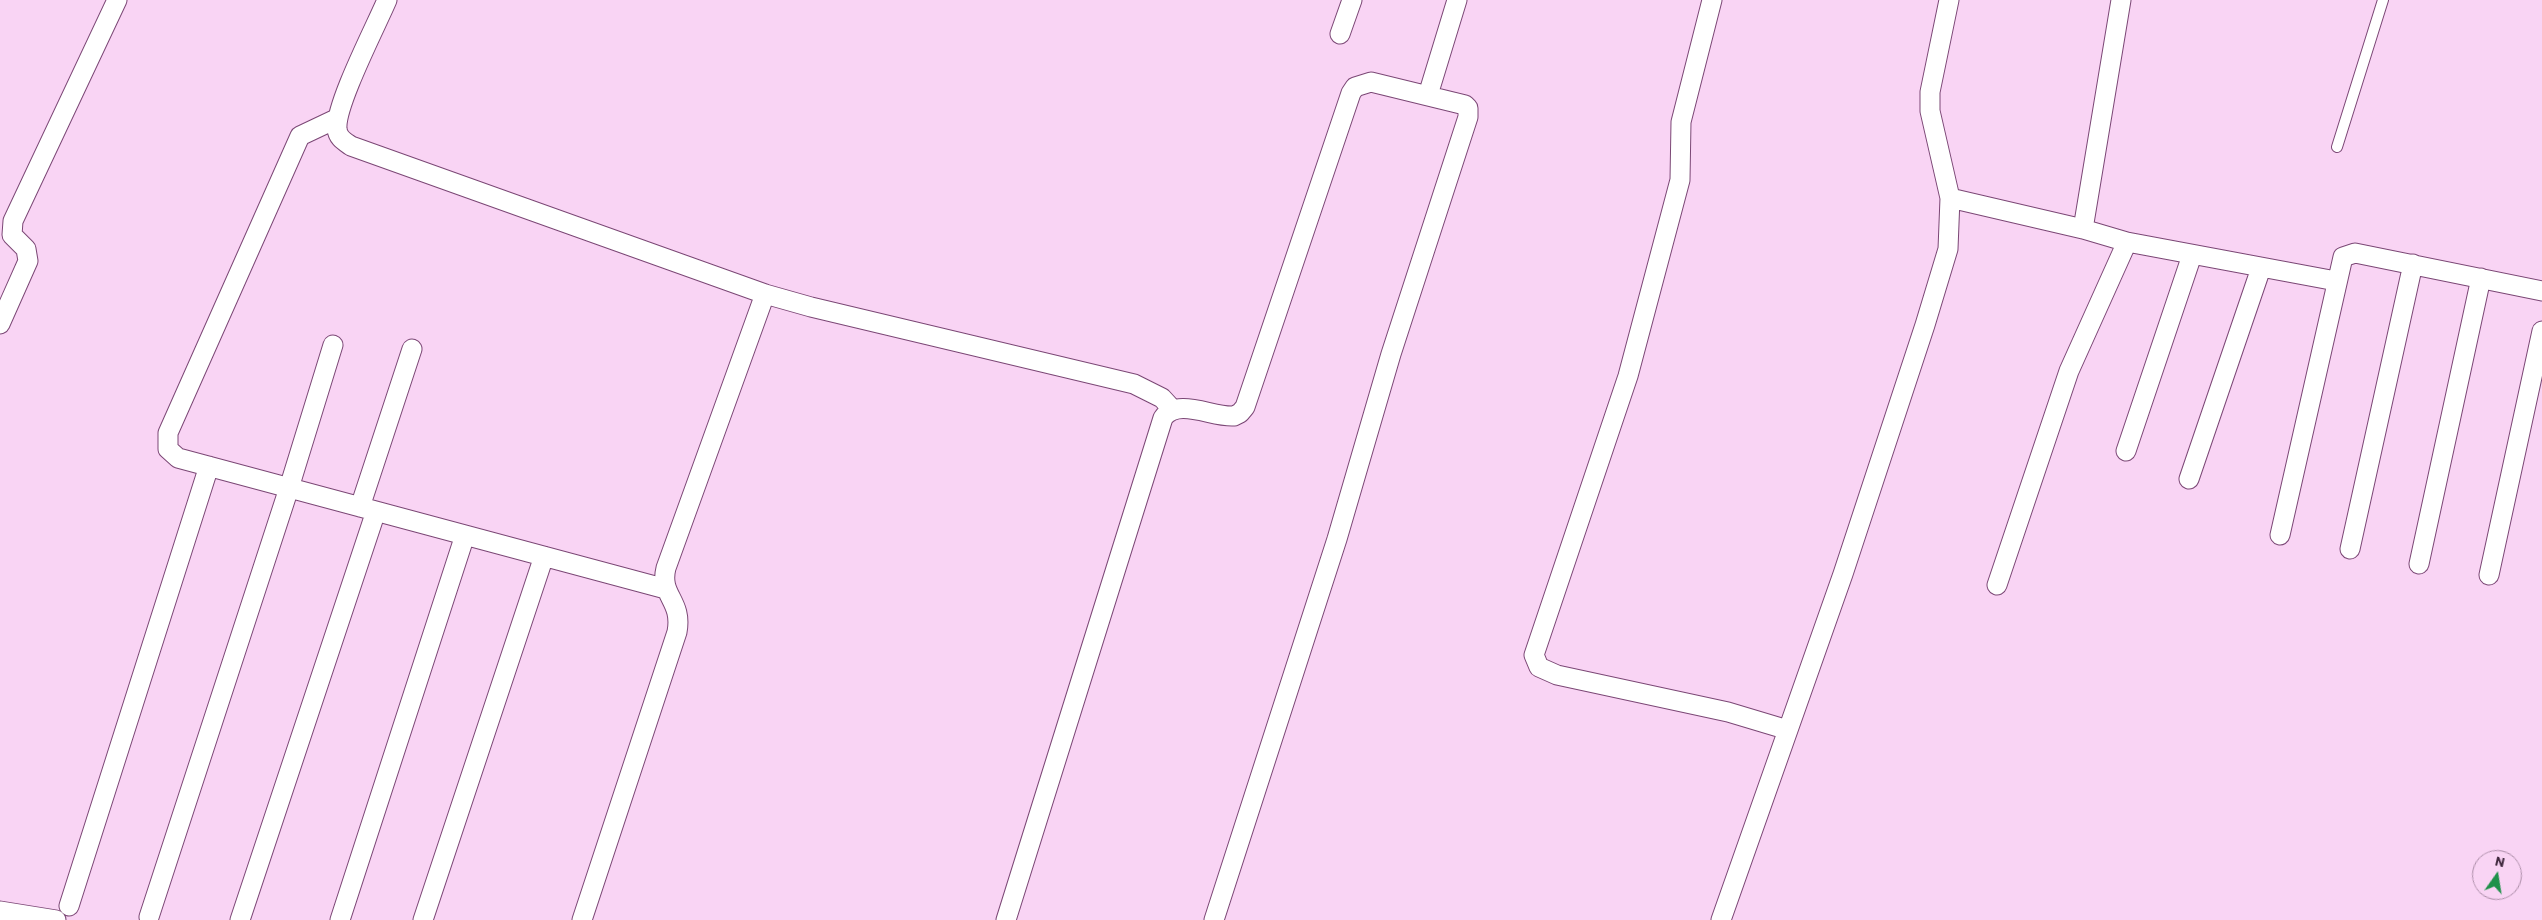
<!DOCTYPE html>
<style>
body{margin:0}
#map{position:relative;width:2542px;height:920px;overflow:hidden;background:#f9d4f4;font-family:Barlow,sans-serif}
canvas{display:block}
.north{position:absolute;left:2472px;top:850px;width:50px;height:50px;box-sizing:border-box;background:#f9d4f4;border:1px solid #ad8ea9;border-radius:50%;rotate:13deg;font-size:14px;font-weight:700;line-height:20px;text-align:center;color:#3b2439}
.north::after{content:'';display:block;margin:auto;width:18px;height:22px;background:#1f914a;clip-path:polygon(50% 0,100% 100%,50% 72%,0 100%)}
</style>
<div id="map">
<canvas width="2542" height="920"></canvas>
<div class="north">N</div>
</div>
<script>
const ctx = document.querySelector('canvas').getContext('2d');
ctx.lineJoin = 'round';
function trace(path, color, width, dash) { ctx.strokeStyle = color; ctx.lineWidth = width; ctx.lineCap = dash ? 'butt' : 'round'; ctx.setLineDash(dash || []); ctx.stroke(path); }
const service = new Path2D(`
 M 2337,147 L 2383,0`);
const minor = new Path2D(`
 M 387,0 C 376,26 335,105 337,129 C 338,138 344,141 351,146 L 765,294 L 811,307 L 1134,384 L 1162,398 L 1173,410
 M 1712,0 L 1681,122 L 1680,180 L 1628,376 L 1534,655 L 1539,667 L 1557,675 L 1728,712 L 1788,730
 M 1340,34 L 1352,0
 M 1428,95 L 1457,0
 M 338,118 L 300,136 L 168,433 L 168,449 L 178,458 L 666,589
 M 1950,198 L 2083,229 L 2127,242 L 2336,281
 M 2083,229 L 2121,0
 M 0,324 L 28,261 L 26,249 L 12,235 L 13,221 L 117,0
 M 2126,451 L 2192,255
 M 2189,479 L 2261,268
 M 360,507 L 412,349
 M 2280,535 L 2343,257 L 2355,253 L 2542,291
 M 2350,549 L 2413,264
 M 2419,564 L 2481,278
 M 2489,575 L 2542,331
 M 1997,585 L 2069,371 L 2127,242
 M 69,906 L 209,466
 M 0,911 L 56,920
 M 149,917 L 289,488 L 333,345
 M 240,920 L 376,511
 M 340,920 L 465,535
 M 423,920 L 544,556
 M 582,920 L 677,632 C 683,600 659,596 666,568 L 765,294
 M 1006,920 L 1163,418 C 1178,397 1213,418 1234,416 L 1240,413 L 1245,407 L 1351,93 L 1355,87 L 1371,82 L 1465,105 L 1468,108 L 1468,117 L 1391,354 L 1337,539 L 1214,920
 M 1721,920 L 1843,574 L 1925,325 L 1948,249 L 1950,198 L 1930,111 L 1930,92 L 1949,0`);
trace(service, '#7b4775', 12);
trace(minor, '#7b4775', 21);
trace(service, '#fff', 10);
trace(minor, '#fff', 19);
</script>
